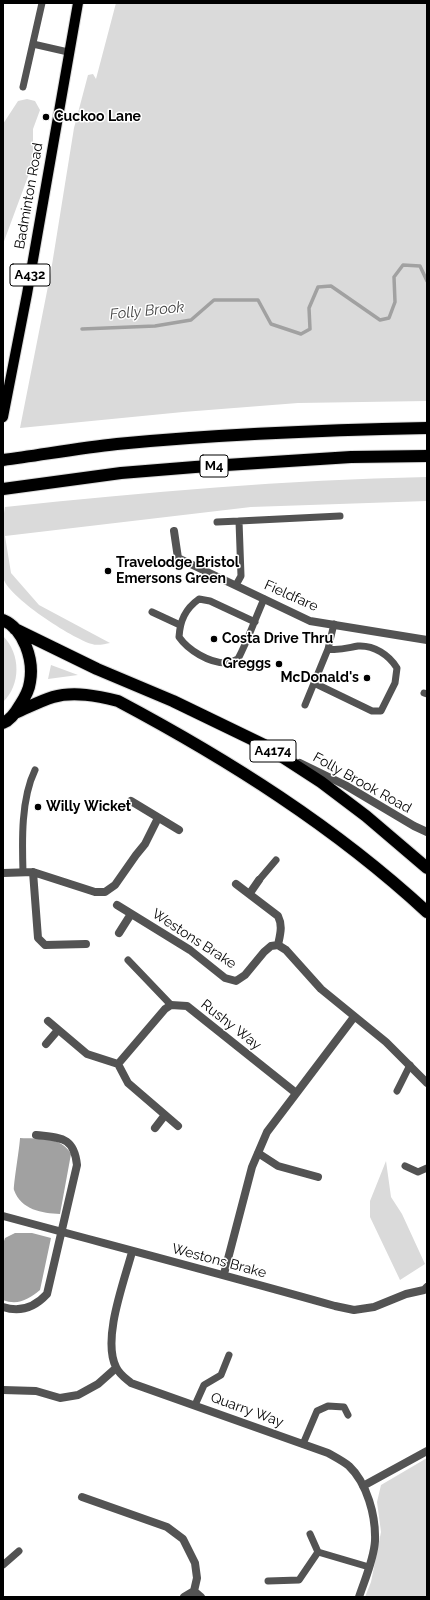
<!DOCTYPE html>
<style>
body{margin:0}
#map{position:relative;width:430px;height:1600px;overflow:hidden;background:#fff;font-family:Raleway,sans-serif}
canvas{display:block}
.frame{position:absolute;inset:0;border:4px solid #000;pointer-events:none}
</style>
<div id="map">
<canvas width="430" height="1600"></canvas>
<div class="frame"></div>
</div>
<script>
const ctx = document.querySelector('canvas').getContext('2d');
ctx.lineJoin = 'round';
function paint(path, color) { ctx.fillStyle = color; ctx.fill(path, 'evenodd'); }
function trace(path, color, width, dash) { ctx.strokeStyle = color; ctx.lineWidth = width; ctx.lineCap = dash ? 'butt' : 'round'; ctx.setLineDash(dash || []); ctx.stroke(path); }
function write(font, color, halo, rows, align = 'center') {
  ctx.font = font + ' Raleway,sans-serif'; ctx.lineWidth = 3; ctx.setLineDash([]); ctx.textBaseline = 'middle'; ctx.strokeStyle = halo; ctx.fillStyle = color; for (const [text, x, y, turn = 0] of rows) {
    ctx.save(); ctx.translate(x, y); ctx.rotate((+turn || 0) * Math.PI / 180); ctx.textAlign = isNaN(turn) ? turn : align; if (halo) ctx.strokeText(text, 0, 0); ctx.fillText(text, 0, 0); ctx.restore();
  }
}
const green = new Path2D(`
 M 116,3 L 427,3 L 427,401 L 298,403 L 183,412 L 20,428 L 51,271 L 74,128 L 88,75 L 93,74 L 96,79 Z
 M 27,99 L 35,101 L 40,110 L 33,129 L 33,163 L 3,244 L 3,124 L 18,101 Z
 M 427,477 L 427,501 L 251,507 L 5,536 L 11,573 L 39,605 L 110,643 C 105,644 97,646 92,644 C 73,639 6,596 3,577 C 0,561 2,523 5,507 C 146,492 286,480 427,477 Z
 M 3,636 C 21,654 21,685 3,702 Z
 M 51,665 L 78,675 L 48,679 Z
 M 386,1161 L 391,1197 L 402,1214 L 425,1264 L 400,1280 L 370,1217 L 370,1201 Z
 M 427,1458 L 427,1597 L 365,1597 L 371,1582 L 381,1532 L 377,1502 L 381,1485 Z`);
const water = new Path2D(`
 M 20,1138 C 39,1139 61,1136 71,1154 L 60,1214 C 42,1213 21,1210 14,1190 C 13,1187 20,1145 20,1138 Z
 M 15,1233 L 32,1233 L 51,1238 L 40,1290 C 29,1299 18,1306 3,1300 L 3,1244 L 5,1238 Z`);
const stream = new Path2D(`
 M 82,329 L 155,326 L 191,320 L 214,300 L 258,300 L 271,324 L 301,334 L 310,329 L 309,308 L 318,287 L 331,286 L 380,320 L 389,318 L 395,302 L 394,277 L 403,265 L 420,266 L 427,281`);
const lane = new Path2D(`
 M 33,44 L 68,52
 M 23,87 L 42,3
 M 217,522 L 239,521
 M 236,585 L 241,576 L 239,521 L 340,516
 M 152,612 L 180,625
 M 255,622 L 210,601 L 199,599 C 185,609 180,621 179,637 C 188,650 209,663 226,663 C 229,663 234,661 238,659 C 248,640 255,619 264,599
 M 314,683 L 372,711 L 381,711 L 395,683 L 397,668 C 389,655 374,645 358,646 C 347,648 339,651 328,649
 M 424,693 L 427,694
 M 305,705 L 328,649 L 334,624
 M 23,872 C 22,840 21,799 35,770
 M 259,880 L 276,860
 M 128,960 L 171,1005
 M 397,1091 L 410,1065
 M 405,1166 L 418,1172 L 427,1168
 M 195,1405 L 204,1385 L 221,1375 L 229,1355
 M 303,1444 L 317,1411 L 328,1406 L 344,1407 L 348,1415
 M 310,1534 L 318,1552 L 369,1567
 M 3,1565 L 19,1551
 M 268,1581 L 299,1580 L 318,1552`);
const street = new Path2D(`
 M 174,531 L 178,558 L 310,621 L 427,640
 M 300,763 L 345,785 L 414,826 L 427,832
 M 131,801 L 179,830
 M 33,872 L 38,938 L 45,945 L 86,944
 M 3,873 L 33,872 L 95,892 L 105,892 L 115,885 L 136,855 L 145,844 L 158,818
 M 236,884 L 278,916 C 283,926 280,935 278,945
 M 250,893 L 259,880
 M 117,905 L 190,950 L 225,978 L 236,981 L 245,975 L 264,952 L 271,946 L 278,945 L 286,950 L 321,989 L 386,1042 L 427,1083
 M 119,933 L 131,914
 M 48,1021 L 87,1054 L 118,1064
 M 46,1044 L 58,1030
 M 178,1126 L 128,1083 L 118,1064 L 165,1009 L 171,1005 L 187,1006 L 296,1093
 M 155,1128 L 165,1115
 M 258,1153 L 278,1166 L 318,1177
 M 3,1216 C 114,1246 225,1275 335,1306 L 354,1310 L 374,1307 L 406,1294 L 424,1290 L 427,1287
 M 132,1252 C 124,1282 102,1339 116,1367 C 119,1374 125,1378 131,1383 L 328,1453 C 335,1457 343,1461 349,1466 C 367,1483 376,1516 375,1541 C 374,1559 365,1579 359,1597
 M 224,1274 L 252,1167 L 267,1132 L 354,1017
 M 3,1307 C 21,1313 35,1307 47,1294 L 77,1165 C 74,1136 60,1138 36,1135
 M 3,1390 L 36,1391 L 60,1398 L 78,1395 L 98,1384 L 116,1368
 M 363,1486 L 427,1451
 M 82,1497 L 167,1527 L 183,1539 L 195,1563 L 197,1578 L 194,1591 L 184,1597
 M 194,1591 L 201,1597`);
const primary = new Path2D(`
 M 3,417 L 27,294 L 78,3`);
const highway = new Path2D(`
 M 3,460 C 41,455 79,448 117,444 C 220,434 324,430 427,428
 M 3,489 L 121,473 L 195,467 L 351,457 L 427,456
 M 3,620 C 24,629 34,660 30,682 C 29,690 24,699 20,705 C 16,712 11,720 3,723
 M 15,629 L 97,669 L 173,701 L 264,745 L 321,782 L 366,816 L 427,868
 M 15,713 C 27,708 40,701 53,697 C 74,691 98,696 118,701 C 229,760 335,827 427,912`);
const markers = [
 [46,117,4,"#000"],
 [108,571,4,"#000"],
 [214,639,4,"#000"],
 [279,664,4,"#000"],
 [367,678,4,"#000"],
 [38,807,4,"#000"]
];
const shields = [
 [30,275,40],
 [214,466,28],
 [273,751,46]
];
const shieldNames = [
 ["A432",30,275],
 ["M4",214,466],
 ["A4174",273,751]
];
const poiNames = [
 ["Cuckoo Lane",54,117],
 ["Travelodge Bristol",116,563],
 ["Emersons Green",116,579],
 ["Costa Drive Thru",222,639],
 ["Greggs",271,664,"right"],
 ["McDonald's",359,678,"right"],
 ["Willy Wicket",46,807]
];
const streetNames = [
 ["Badminton Road",29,196,-80],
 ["Fieldfare",291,596,24],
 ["Folly Brook Road",362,783,29],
 ["Westons Brake",194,939,33],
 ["Rushy Way",231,1025,38],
 ["Westons Brake",219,1261,15],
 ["Quarry Way",247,1410,20]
];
const waterNames = [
 ["Folly Brook",147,311,-6]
];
paint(green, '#dadada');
paint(water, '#a1a1a1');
trace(stream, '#a1a1a1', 3.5);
trace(primary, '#dbdbdb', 12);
trace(highway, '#dbdbdb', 14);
trace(lane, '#535353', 7);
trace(street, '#535353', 8);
trace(primary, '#000', 10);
trace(highway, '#000', 12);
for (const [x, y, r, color] of markers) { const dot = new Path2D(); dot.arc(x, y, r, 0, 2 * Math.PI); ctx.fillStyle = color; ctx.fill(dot); trace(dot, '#fff', 1.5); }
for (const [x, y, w] of shields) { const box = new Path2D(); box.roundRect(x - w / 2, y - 11, w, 22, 3); ctx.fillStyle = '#fff'; ctx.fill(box); trace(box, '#000', 1); }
write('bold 13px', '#000', null, shieldNames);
write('bold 14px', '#000', '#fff', poiNames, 'left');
write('14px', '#000', '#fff', streetNames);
write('italic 15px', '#424242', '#fff', waterNames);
</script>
